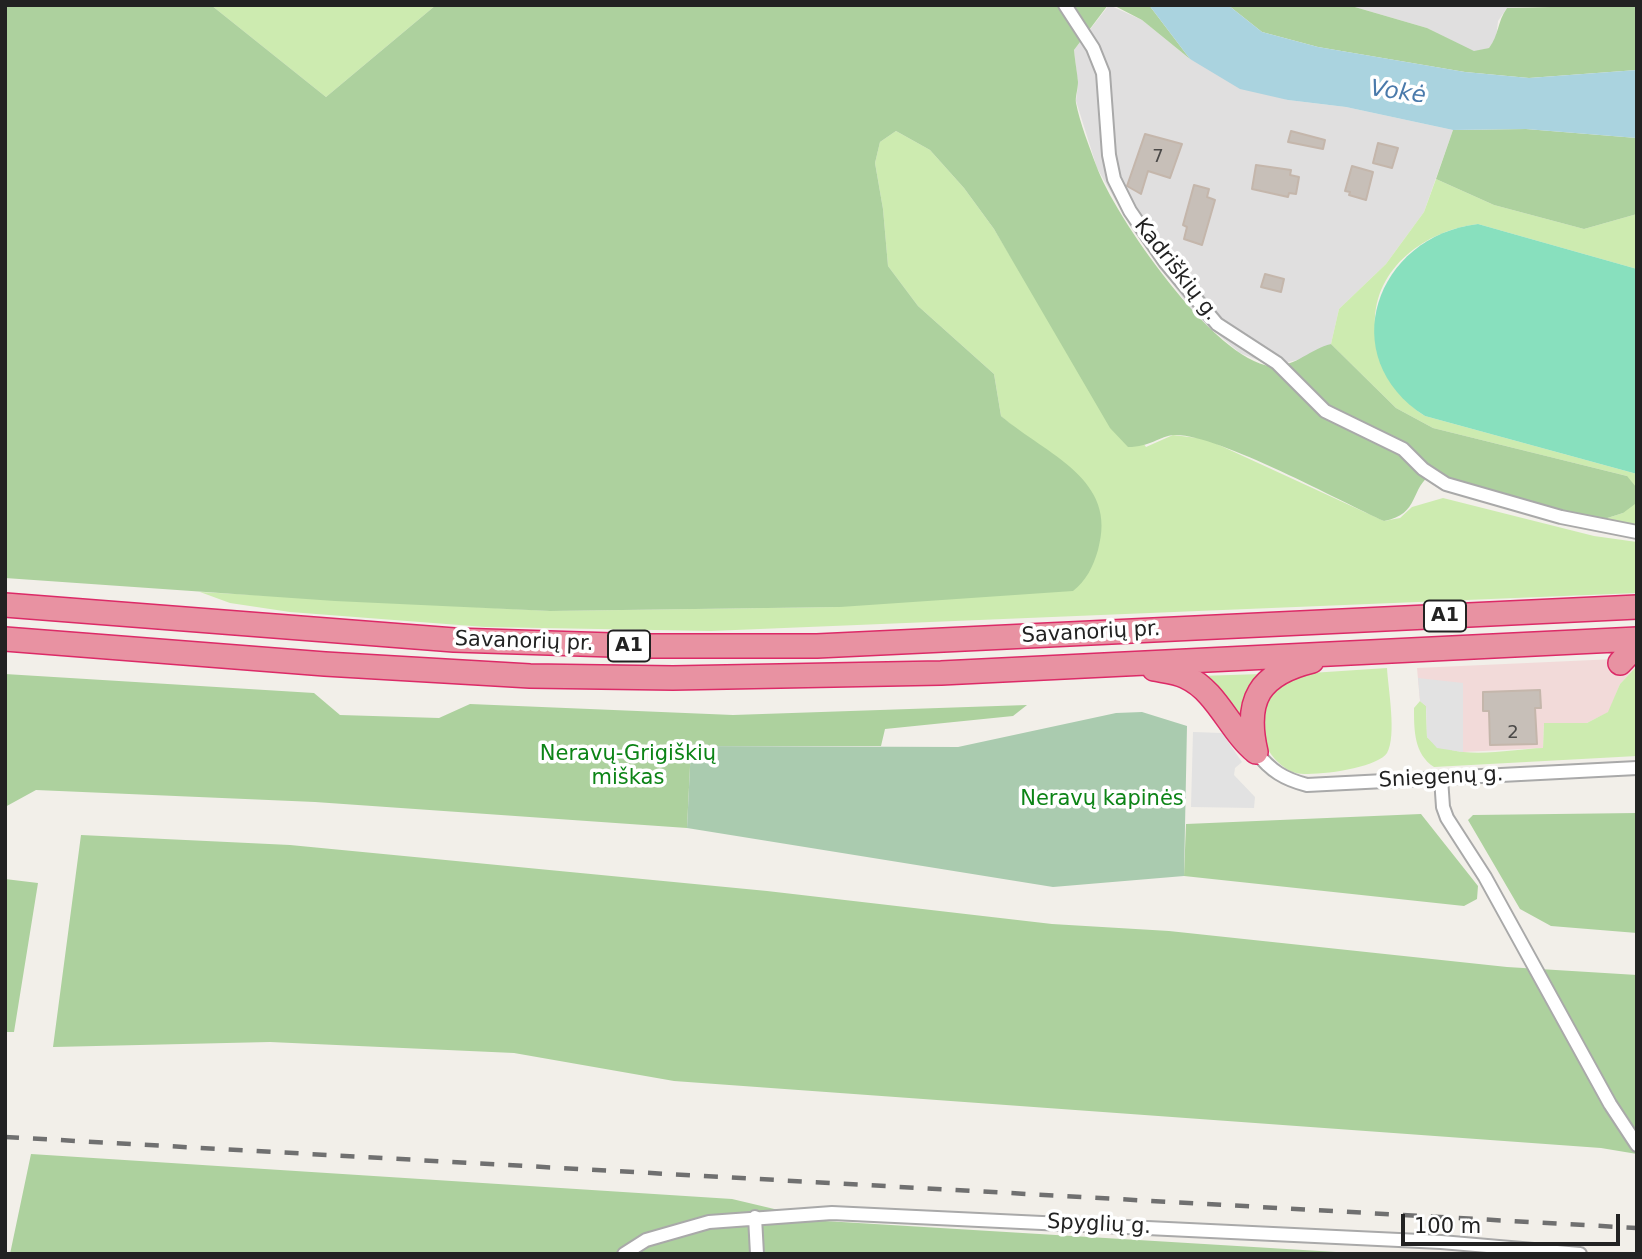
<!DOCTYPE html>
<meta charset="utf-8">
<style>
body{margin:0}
#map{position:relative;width:1642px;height:1259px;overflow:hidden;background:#f2efe9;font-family:"DejaVu Sans",sans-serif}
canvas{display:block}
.frame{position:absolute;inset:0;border:7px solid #222;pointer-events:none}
.scale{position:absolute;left:1401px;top:1214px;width:219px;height:32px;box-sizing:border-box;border:4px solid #222;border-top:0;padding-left:9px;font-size:21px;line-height:24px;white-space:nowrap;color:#222;-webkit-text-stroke:5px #fff;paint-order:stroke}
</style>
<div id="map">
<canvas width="1642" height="1259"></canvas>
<div class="frame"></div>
<div class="scale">100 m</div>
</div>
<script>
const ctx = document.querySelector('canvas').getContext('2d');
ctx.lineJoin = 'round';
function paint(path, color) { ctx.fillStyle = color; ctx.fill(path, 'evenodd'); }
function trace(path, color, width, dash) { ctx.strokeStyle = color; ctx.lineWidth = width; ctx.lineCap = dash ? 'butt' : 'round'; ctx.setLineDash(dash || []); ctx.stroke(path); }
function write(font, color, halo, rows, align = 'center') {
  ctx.font = font + ' "DejaVu Sans",sans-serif'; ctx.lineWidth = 7; ctx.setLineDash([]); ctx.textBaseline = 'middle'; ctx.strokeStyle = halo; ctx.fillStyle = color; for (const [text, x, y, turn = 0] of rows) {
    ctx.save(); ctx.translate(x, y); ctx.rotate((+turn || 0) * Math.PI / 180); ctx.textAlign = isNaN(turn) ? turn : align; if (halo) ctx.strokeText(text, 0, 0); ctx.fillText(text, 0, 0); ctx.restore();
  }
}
const residential = new Path2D(`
 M 1109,5 L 1142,20 L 1190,59 L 1288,100 L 1346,107 L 1453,130 L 1424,212 L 1386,264 L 1339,309 L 1331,344 L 1301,359 L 1272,366 L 1240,353 L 1196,316 L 1130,226 L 1097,168 L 1076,101 L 1078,85 L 1074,50 Z
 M 1348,5 L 1577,5 L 1507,8 L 1498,21 L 1496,38 L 1489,48 L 1474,52 L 1427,28 Z`);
const commercial = new Path2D(`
 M 1637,658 L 1637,666 L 1620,684 L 1609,712 L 1587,723 L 1544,723 L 1543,748 L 1463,752 L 1437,748 L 1426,706 L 1420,701 L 1417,668 Z`);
const grass = new Path2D(`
 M 211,5 L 436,5 L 326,97 Z
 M 896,131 L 930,150 L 964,188 L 994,229 L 1025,280 L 1146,447 L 1173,435 L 1206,439 L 1384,521 L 1400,518 L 1412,507 L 1443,498 L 1594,536 L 1637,542 L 1637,593 L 711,631 L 485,627 L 290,612 L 230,603 L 200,592 L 550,611 L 840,607 L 1024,436 L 1001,416 L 994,374 L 918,306 L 888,266 L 883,209 L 875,163 L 880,142 Z
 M 1436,179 L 1494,205 L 1584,229 L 1637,214 L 1637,269 L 1478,224 C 1427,230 1374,267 1375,324 C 1375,336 1385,352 1390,364 C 1401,389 1401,401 1425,416 L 1637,474 L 1637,525 L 1601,520 L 1623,513 L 1627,476 L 1433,428 L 1396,408 L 1331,344 L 1339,309 L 1386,264 L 1424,212 Z
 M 1637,666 L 1637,756 L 1434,767 C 1414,754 1414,730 1414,708 L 1420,701 L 1426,706 L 1427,737 C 1452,763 1509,749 1543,748 L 1544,723 L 1587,723 L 1608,712 L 1620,684 Z
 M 1387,668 C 1388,688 1397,736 1387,753 C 1378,768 1313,777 1296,773 C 1289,772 1278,763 1274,758 C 1259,740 1262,720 1261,697 L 1296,674 Z
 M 1262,674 L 1242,730 L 1199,676 Z`);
const forest = new Path2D(`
 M 5,5 L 211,5 L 326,97 L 436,5 L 1108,5 L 1074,50 C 1075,61 1077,72 1078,82 C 1078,89 1075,97 1076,103 C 1080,123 1089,146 1096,165 C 1114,216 1215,361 1271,366 C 1294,368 1310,349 1331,344 L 1396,408 L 1433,428 L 1627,476 L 1636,487 L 1635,504 L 1623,513 L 1601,520 L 1465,485 L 1433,473 C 1409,488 1421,514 1384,521 C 1342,502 1213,432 1174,435 C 1160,436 1150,447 1128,447 L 1110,428 L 994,229 L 964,188 L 930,150 L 896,131 L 880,142 L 875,163 L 883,209 L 888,266 L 918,306 L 994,374 L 1001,416 C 1047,455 1119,479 1098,550 C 1093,567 1086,581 1073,591 L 840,607 L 550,611 L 335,601 L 5,578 Z
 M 1113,5 L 1149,5 L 1190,59 L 1142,20 Z
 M 1228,5 L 1348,5 L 1427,28 L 1474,51 L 1489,48 C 1499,35 1497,22 1507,8 L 1637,5 L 1637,70 L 1529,78 L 1465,72 L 1318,47 L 1262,32 Z
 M 1526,129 L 1637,138 L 1637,214 L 1584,229 L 1494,205 L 1436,179 L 1453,130 Z
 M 5,674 L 314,693 L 340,715 L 439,718 L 470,704 L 733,715 L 1027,705 L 1013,716 L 885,729 L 881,746 L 691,746 L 687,828 L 315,802 L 36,790 L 5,807 Z
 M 1637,813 L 1637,933 L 1551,926 L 1520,909 L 1468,820 L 1473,815 Z
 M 1421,814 L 1478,886 L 1477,899 L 1464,906 L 1184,876 L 1186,824 Z
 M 81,835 L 290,845 L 767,891 L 1052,924 L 1169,931 L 1507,967 L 1637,975 L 1637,1154 L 1601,1148 L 674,1081 L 514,1053 L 270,1042 L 53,1047 Z
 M 5,879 L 38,883 L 14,1032 L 5,1032 Z
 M 31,1154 L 732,1199 L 825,1221 L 1369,1254 L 10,1254 Z`);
const cemetery = new Path2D(`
 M 1142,712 L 1187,726 L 1184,876 L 1053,887 L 687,828 L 691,746 L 958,747 L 1116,713 Z`);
const pitch = new Path2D(`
 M 1478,224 L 1637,269 L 1637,474 L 1425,416 C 1333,358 1375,236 1478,224 Z`);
const parking = new Path2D(`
 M 1418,678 L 1463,683 L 1463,752 L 1437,748 L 1427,737 L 1426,706 L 1420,701 Z
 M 1193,732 L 1222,733 L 1242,762 L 1235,768 L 1234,775 L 1255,797 L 1254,808 L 1191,807 Z`);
const water = new Path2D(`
 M 1149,5 L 1228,5 L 1262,32 L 1318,47 L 1465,72 L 1529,78 L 1637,70 L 1637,138 L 1526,129 L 1453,130 L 1346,107 L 1288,100 L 1240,89 L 1190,59 Z`);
const building = new Path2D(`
 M 1291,131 L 1325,140 L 1323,149 L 1288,142 Z
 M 1145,134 L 1182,144 L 1170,178 L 1148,171 L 1141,194 L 1127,186 Z
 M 1378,143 L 1398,148 L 1392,168 L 1373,163 Z
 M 1256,165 L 1291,170 L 1290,175 L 1299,177 L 1296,194 L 1289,193 L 1288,197 L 1252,189 Z
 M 1352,166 L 1373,172 L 1366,200 L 1349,195 L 1350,192 L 1345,191 Z
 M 1194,185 L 1209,189 L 1207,197 L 1215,200 L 1202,245 L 1184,239 L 1187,227 L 1183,225 Z
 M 1265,274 L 1284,279 L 1281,292 L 1261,287 Z
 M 1540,690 L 1541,708 L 1535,708 L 1537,744 L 1490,745 L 1489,711 L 1483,711 L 1483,692 Z`);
const street = new Path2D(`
 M 1065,5 L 1093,48 L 1103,73 L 1109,155 L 1114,179 L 1130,211 L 1165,262 L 1217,324 L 1277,363 L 1325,411 L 1403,449 L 1423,469 L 1446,484 L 1561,517 L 1637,532
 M 1256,752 C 1271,771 1284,779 1307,785 L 1637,768
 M 1441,778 L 1443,807 L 1447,818 L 1485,877 L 1610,1104 L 1637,1145
 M 755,1217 L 757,1254
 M 624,1254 L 646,1240 L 709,1222 L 832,1213 L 1441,1242 L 1580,1254`);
const highway = new Path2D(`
 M 5,605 L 454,640 L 644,646 L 817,646 L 1637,607
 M 5,639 L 325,664 L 530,676 L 673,678 L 941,673 L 1637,639
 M 1620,663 L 1637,645
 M 1154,669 C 1164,671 1177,672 1186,677 C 1217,691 1230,731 1256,752
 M 1256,752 C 1244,700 1259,674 1312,661`);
const rail = new Path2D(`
 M 5,1137 L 1637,1228`);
const numberNames = [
 ["7",1158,157],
 ["2",1513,733]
];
const shields = [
 [1445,616,42],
 [629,646,42]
];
const shieldNames = [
 ["A1",1445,616],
 ["A1",629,646]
];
const streetNames = [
 ["Kadriškių g.",1176,270,52],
 ["Savanorių pr.",1091,633,-3],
 ["Savanorių pr.",524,642,2],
 ["Sniegenų g.",1441,778,-3],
 ["Spyglių g.",1099,1225,3]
];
const parkNames = [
 ["Neravų-Grigiškių",628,755],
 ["miškas",628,779],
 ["Neravų kapinės",1102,800]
];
const waterNames = [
 ["Vokė",1398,93,8]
];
paint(residential, '#e0dfdf');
paint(commercial, '#f2dad9');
paint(grass, '#cdebb0');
paint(forest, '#add19e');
paint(cemetery, '#aacbaf');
paint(pitch, '#88e0be');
paint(parking, '#e2e2e2');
paint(water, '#aad3df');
paint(building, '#c7bfb8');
trace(building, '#c4b6ab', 2);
trace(street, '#a9a9a9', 16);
trace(highway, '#dc2a67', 26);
trace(street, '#fff', 12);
trace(highway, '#e892a2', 23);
trace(rail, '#707070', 4.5, [14, 14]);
write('18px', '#4b4948', null, numberNames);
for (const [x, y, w] of shields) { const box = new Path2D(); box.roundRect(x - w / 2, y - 15.5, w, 31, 5); ctx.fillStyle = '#fff'; ctx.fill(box); trace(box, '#222', 2); }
write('bold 19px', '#222', null, shieldNames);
write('21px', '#222', '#fff', streetNames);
write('21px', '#0c8416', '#fff', parkNames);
write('italic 23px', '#4a7aab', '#fff', waterNames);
</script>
